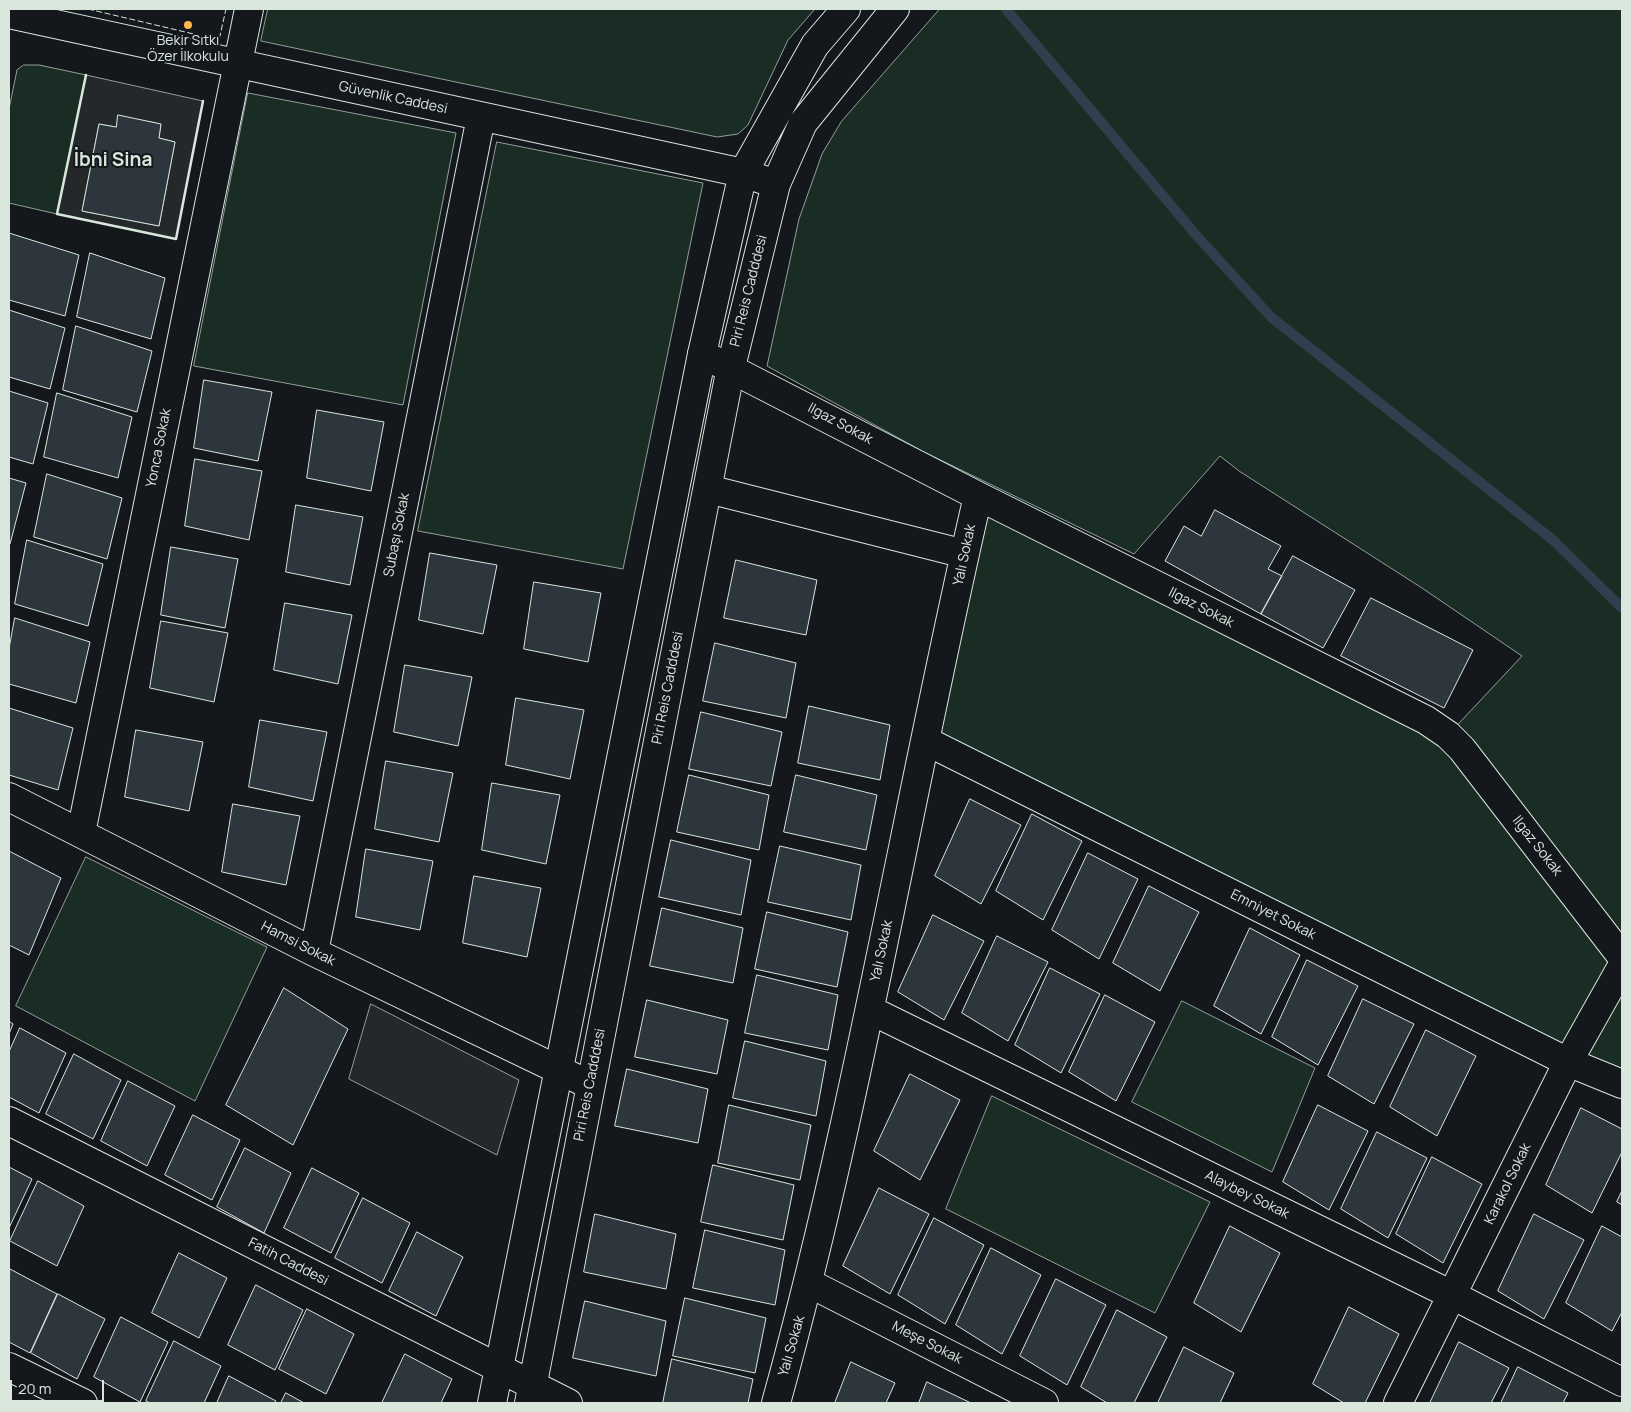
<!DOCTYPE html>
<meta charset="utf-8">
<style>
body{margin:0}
#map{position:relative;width:1631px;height:1412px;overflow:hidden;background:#14181c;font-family:Manrope,sans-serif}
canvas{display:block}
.frame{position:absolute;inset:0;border:10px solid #d8e6dc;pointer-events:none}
.scale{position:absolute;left:10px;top:1380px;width:94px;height:22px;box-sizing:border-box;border:2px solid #d8e6dc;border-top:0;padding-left:6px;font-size:15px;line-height:18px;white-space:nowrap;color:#d8e6dc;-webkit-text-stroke:4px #14181c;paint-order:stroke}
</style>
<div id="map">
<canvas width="1631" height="1412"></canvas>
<div class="frame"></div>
<div class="scale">20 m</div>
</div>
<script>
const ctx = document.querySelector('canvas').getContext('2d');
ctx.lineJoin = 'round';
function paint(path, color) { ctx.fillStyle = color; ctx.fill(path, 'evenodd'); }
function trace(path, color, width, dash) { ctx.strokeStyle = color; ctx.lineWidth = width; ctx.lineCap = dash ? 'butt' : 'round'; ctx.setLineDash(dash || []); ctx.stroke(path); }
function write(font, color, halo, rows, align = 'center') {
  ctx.font = font + ' Manrope,sans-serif'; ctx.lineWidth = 4; ctx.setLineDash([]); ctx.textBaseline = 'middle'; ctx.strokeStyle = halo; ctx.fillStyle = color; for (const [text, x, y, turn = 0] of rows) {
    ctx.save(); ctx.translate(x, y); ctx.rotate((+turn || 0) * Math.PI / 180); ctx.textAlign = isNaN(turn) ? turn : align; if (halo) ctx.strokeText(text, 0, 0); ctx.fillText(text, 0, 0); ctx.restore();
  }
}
const green = new Path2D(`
 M 268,9 L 815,9 L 788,40 L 748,125 L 738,134 L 717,137 L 261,41 Z
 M 940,9 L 1622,9 L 1622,1084 L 926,741 L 978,496 L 1448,735 L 1522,656 L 1422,588 L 1239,471 L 1220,456 L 1134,554 L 924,452 L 767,366 L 799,219 L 822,154 L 841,122 Z
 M 24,65 L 39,65 L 86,75 L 57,214 L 9,203 L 9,109 L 17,70 Z
 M 248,93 L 456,133 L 403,405 L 194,366 Z
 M 497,142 L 703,183 L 623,569 L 418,531 Z
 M 86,857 L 267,947 L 195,1101 L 16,1006 Z
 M 1182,1001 L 1315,1068 L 1272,1172 L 1132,1102 Z
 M 992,1096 L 1210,1202 L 1155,1313 L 946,1209 Z`);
const parking = new Path2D(`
 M 86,75 L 203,101 L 176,239 L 57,214 ZM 119,116 L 161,124 L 159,138 L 175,142 L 159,226 L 82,211 L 99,124 L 116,127 Z
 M 371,1004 L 519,1080 L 497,1155 L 349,1079 Z`);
const stream = new Path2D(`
 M 1006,9 L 1196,235 L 1271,317 L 1553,540 L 1622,608`);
const building = new Path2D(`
 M 118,115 L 161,124 L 159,138 L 175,142 L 159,226 L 82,211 L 99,124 L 116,127 Z
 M 9,233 L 79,255 L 65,316 L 9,300 Z
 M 90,253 L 165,278 L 151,339 L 77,317 Z
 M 9,310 L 65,328 L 50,389 L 9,377 Z
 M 76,326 L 152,351 L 137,412 L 63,390 Z
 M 204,380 L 272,392 L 258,461 L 194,448 Z
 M 9,391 L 48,403 L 33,464 L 9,457 Z
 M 57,393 L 132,417 L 118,478 L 44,457 Z
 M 317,410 L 384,422 L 371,491 L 307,478 Z
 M 195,459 L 262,471 L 249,540 L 185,526 Z
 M 47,474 L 122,498 L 107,559 L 34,537 Z
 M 9,478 L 26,483 L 10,544 L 9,544 Z
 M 296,505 L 363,517 L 350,585 L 286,572 Z
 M 1215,510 L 1281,546 L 1268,569 L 1282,576 L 1261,614 L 1165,561 L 1184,526 L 1201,536 Z
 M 27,540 L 103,564 L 88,626 L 15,604 Z
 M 171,547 L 238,559 L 225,628 L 161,615 Z
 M 430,553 L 497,565 L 483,634 L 419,620 Z
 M 1293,556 L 1355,590 L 1323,648 L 1261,614 Z
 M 736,560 L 817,580 L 806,635 L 724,618 Z
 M 534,582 L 601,593 L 588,662 L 524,649 Z
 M 1371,598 L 1473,650 L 1444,708 L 1341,656 Z
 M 285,603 L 352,615 L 338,684 L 274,670 Z
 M 15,618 L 90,642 L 76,703 L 9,684 L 9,649 Z
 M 161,621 L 228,633 L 214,702 L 150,688 Z
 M 715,643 L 796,663 L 786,718 L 703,701 Z
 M 405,665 L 472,677 L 458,746 L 394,732 Z
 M 516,698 L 584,710 L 570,779 L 506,765 Z
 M 809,706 L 890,725 L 880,780 L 798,763 Z
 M 9,708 L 73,728 L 58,790 L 9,775 Z
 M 701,712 L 782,732 L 771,786 L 689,769 Z
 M 260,720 L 327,732 L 313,801 L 249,787 Z
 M 136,730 L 203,742 L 189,811 L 125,797 Z
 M 386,761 L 453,773 L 439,842 L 375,829 Z
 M 689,775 L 769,795 L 759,850 L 677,832 Z
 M 796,775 L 877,795 L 866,850 L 784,832 Z
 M 492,783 L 560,795 L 546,864 L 482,850 Z
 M 970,799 L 1021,825 L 981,904 L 935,876 Z
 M 233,804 L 300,816 L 286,885 L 222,872 Z
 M 1032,814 L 1082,841 L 1043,920 L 996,891 Z
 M 671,840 L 751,860 L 741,915 L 659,897 Z
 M 780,846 L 861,865 L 851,920 L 768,902 Z
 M 366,849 L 433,861 L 420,930 L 356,917 Z
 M 9,851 L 61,878 L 29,955 L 9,945 Z
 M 1088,853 L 1138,879 L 1099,959 L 1052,930 Z
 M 474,876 L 541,888 L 527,957 L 463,943 Z
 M 1149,886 L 1199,912 L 1160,991 L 1113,963 Z
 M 662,908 L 743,928 L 733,983 L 650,966 Z
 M 767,912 L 848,932 L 837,987 L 755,969 Z
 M 933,915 L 984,941 L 944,1020 L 898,992 Z
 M 1250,928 L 1300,955 L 1261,1034 L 1214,1006 Z
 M 997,936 L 1048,962 L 1008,1041 L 962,1013 Z
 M 1307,960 L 1358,986 L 1318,1065 L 1272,1037 Z
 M 1050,968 L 1100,994 L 1061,1073 L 1015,1045 Z
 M 757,975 L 838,995 L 828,1050 L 745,1033 Z
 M 284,988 L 348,1029 L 293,1145 L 226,1105 Z
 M 1105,995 L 1155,1022 L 1116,1101 L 1069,1072 Z
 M 1363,999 L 1414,1024 L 1374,1104 L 1328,1076 Z
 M 647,1000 L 728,1020 L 717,1074 L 635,1057 Z
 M 9,1021 L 13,1024 L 9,1034 Z
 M 20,1028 L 66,1053 L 39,1113 L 9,1097 L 9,1052 Z
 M 1426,1030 L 1476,1056 L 1437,1136 L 1390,1107 Z
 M 745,1041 L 826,1061 L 816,1116 L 733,1098 Z
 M 74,1054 L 121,1080 L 93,1139 L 46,1114 Z
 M 627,1069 L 708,1089 L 698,1143 L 615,1126 Z
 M 910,1074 L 960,1100 L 920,1180 L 874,1151 Z
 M 128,1081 L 175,1106 L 147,1166 L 101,1141 Z
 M 729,1105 L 811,1125 L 800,1180 L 718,1163 Z
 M 1318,1105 L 1368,1131 L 1329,1210 L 1283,1182 Z
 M 1581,1108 L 1622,1129 L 1622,1152 L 1592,1213 L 1546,1185 Z
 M 193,1115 L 240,1140 L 212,1200 L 165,1175 Z
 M 1377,1132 L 1427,1158 L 1388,1238 L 1341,1209 Z
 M 245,1148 L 291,1173 L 264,1233 L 217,1207 Z
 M 1432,1157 L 1482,1184 L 1443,1263 L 1396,1234 Z
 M 713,1165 L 794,1185 L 783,1240 L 701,1222 Z
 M 9,1167 L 32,1179 L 9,1228 Z
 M 312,1168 L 359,1193 L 331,1253 L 284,1228 Z
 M 38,1181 L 84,1206 L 57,1266 L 10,1241 Z
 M 879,1188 L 929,1214 L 890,1294 L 843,1266 Z
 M 1622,1191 L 1622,1205 L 1617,1202 Z
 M 363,1198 L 410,1223 L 382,1283 L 335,1258 Z
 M 595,1214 L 676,1234 L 666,1289 L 584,1272 Z
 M 1534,1214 L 1584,1240 L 1544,1319 L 1498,1291 Z
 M 934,1218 L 984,1245 L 945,1324 L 898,1295 Z
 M 1230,1226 L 1280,1253 L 1241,1332 L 1194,1303 Z
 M 1602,1226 L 1622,1237 L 1622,1312 L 1612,1331 L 1566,1303 Z
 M 705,1230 L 785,1250 L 775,1305 L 693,1288 Z
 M 417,1232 L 463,1257 L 436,1316 L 389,1291 Z
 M 991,1248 L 1041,1275 L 1002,1354 L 956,1325 Z
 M 179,1253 L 227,1278 L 199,1338 L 152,1313 Z
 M 10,1269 L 57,1294 L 30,1353 L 9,1342 Z
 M 1056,1279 L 1106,1305 L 1067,1385 L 1020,1356 Z
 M 256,1285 L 303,1310 L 275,1370 L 228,1345 Z
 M 58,1294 L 105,1319 L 77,1379 L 31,1353 Z
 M 685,1298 L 766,1318 L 755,1373 L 673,1356 Z
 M 585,1301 L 666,1321 L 656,1376 L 573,1358 Z
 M 1349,1307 L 1399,1334 L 1365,1403 L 1344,1403 L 1313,1384 Z
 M 307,1309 L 354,1334 L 326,1394 L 279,1369 Z
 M 1117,1310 L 1167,1337 L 1134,1403 L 1107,1403 L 1081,1387 Z
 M 121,1317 L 168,1342 L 140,1402 L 94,1377 Z
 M 174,1341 L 221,1366 L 204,1403 L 150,1403 L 146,1401 Z
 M 1459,1342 L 1509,1368 L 1491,1403 L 1430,1403 Z
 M 1184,1347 L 1234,1373 L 1220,1403 L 1158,1403 Z
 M 405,1354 L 452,1379 L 441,1403 L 382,1403 Z
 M 672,1359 L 753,1379 L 748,1403 L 663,1403 Z
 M 851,1362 L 895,1383 L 886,1403 L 835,1403 Z
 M 1518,1367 L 1568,1393 L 1563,1403 L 1501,1403 Z
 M 229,1376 L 276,1401 L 275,1403 L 217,1403 Z
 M 927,1382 L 971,1403 L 919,1403 Z
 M 286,1393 L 304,1403 L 281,1403 Z`);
const minor = new Path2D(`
 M 9,14 L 743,173 L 776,184
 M 702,354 L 978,496 L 1426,720 L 1448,735 L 1462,749 L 1622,957
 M 708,489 L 965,554
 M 926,741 L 1568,1062 L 1622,1084
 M 9,797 L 314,952 L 590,1085
 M 81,833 L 249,9
 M 314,952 L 481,117
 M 870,1010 L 1452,1295 L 1622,1382
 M 9,1121 L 568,1403
 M 809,1283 L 1044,1403
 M 9,1367 L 83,1403
 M 776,1403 C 859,1104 908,798 978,496
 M 1398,1403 L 1568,1062 L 1622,966`);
const major = new Path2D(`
 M 492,1403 L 702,354 L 743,173 L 815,45 L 846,9
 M 529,1403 L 731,367 L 776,184 L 803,123 L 895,9`);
const fence = new Path2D(`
 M 88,9 L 219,40 L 226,9`);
const wall = new Path2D(`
 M 86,75 L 57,214 L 176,239 L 203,101`);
const markers = [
 [188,25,5,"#ffb74d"]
];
const poiNames = [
 ["Bekir Sıtkı",188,41],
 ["Özer İlkokulu",188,57]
];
const streetNames = [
 ["Güvenlik Caddesi",393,98,12],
 ["Piri Reis Cadddesi",749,291,-76],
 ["Ilgaz Sokak",840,424,28],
 ["Yonca Sokak",159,448,-79],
 ["Subaşı Sokak",397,535,-79],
 ["Yalı Sokak",965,555,-78],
 ["Ilgaz Sokak",1201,608,27],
 ["Piri Reis Cadddesi",668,688,-79],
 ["Ilgaz Sokak",1537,846,52],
 ["Emniyet Sokak",1273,915,27],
 ["Hamsi Sokak",298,944,27],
 ["Yalı Sokak",882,951,-78],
 ["Piri Reis Cadddesi",590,1085,-79],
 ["Karakol Sokak",1508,1184,-64],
 ["Alaybey Sokak",1247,1195,26],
 ["Fatih Caddesi",288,1262,27],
 ["Meşe Sokak",927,1343,27],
 ["Yalı Sokak",792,1346,-74]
];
const districtNames = [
 ["İbni Sina",113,161]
];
paint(green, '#1a2d24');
trace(green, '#939e99', 1);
paint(parking, '#24282b');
trace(parking, '#939e99', 1);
trace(stream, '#2f3f4d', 10);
paint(building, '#2c363c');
trace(building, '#d8e6dc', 1);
trace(minor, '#d8e6dc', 30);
trace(major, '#d8e6dc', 30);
trace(minor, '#14181c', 28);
trace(major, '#14181c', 28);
trace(fence, '#d8e6dc', 1, [6, 2.5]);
trace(wall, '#d8e6dc', 2.5);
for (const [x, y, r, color] of markers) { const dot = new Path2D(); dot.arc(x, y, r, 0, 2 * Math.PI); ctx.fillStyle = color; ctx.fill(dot); trace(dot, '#14181c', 2); }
write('14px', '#d8e6dc', '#14181c', poiNames);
write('14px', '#d8e6dc', '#14181c', streetNames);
write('bold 19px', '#d8e6dc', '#14181c', districtNames);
</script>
